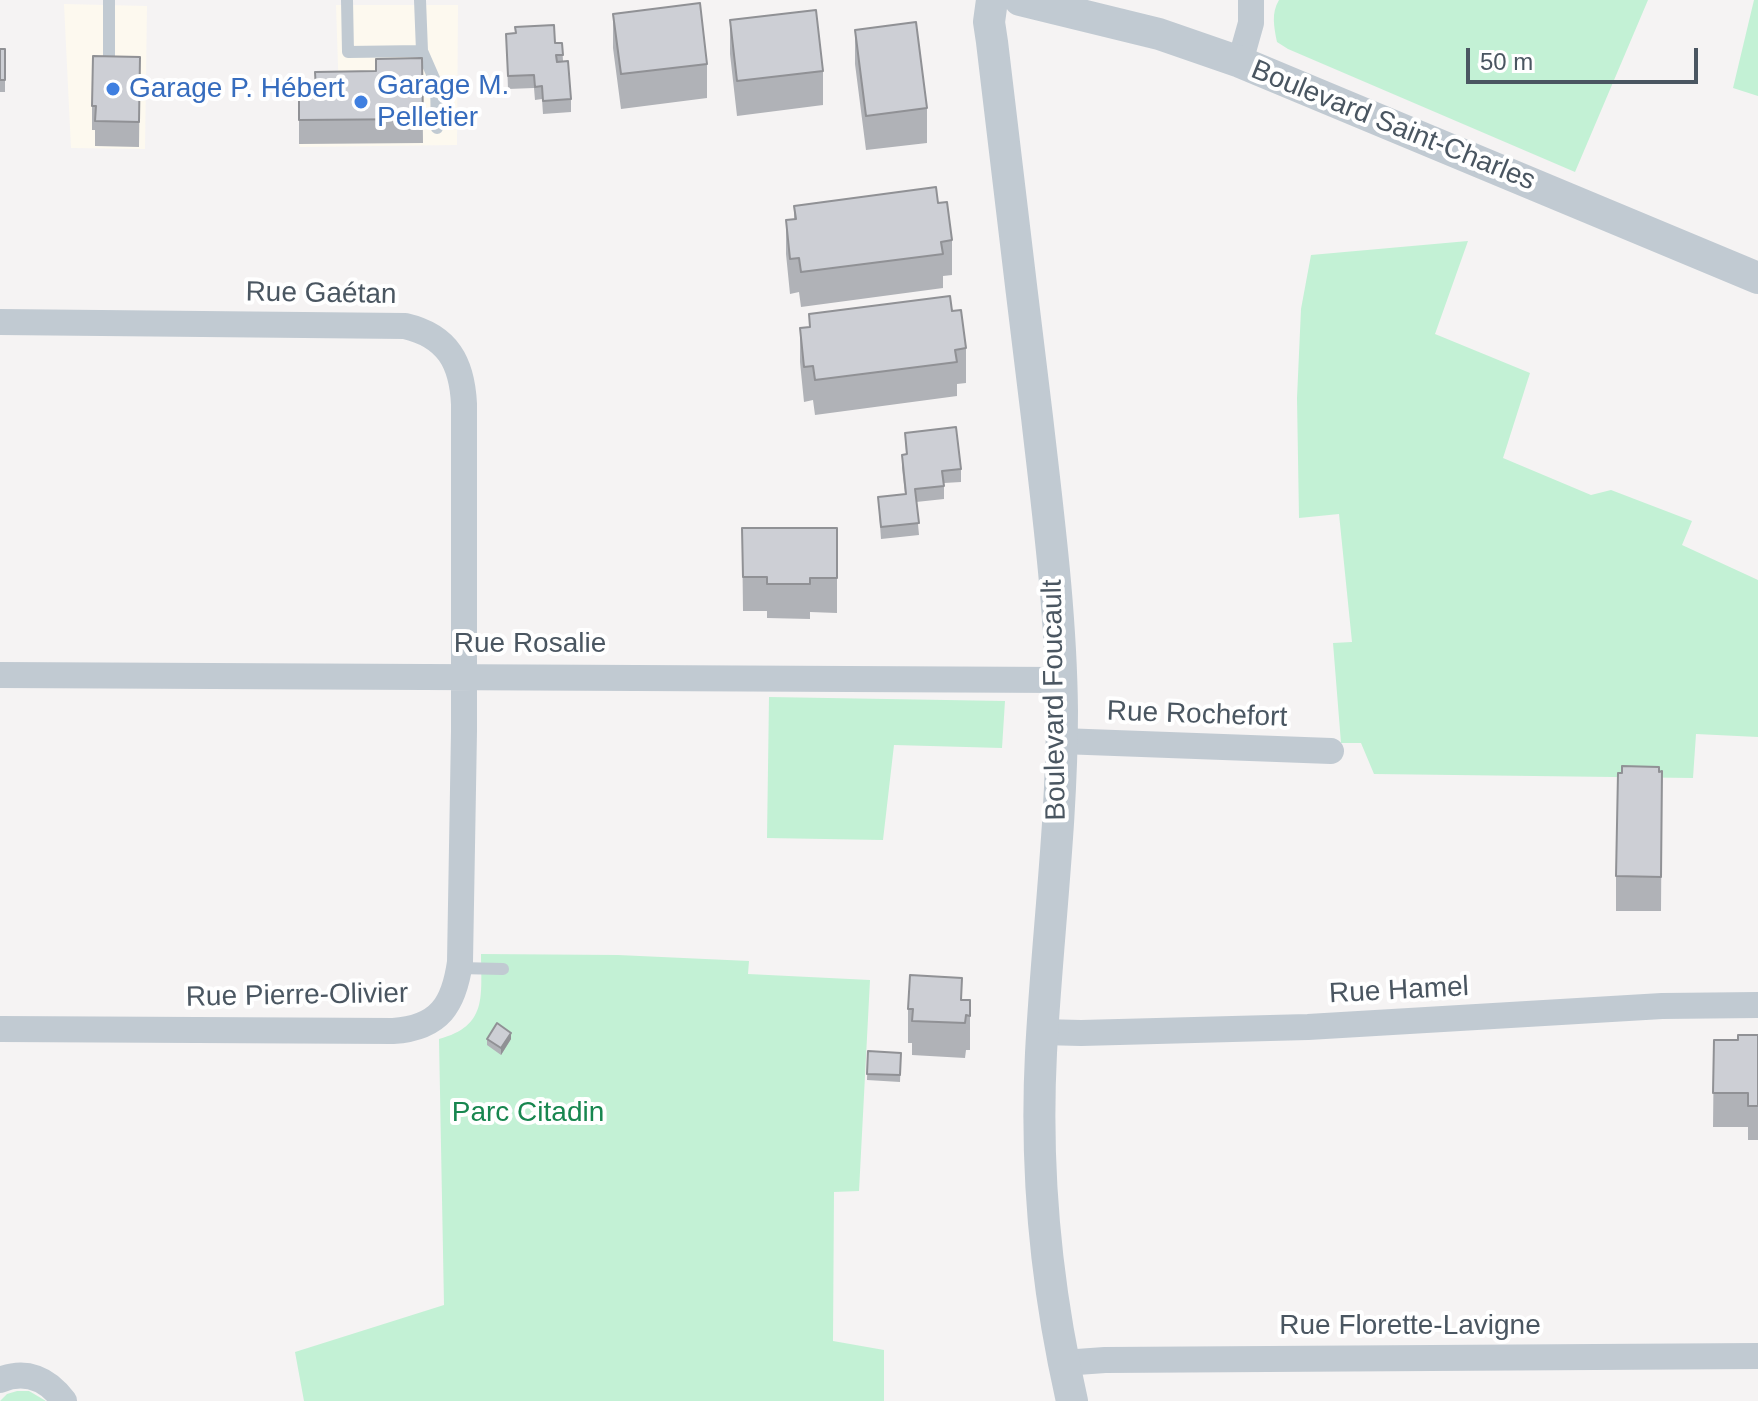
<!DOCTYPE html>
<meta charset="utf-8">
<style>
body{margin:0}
#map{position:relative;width:1758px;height:1401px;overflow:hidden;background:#f5f3f3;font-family:Arial,sans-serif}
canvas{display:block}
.scale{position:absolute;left:1466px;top:48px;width:232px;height:36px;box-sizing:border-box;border:4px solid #4a5661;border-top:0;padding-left:10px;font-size:24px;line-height:28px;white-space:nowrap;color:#4a5661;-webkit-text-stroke:6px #fff;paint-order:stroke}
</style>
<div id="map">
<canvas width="1758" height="1401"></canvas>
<div class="scale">50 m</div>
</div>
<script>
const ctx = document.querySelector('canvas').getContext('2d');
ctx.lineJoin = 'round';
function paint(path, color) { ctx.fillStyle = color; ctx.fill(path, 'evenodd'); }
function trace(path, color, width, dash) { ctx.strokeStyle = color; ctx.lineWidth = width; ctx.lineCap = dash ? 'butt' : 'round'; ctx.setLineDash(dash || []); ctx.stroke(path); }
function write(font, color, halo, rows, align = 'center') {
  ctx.font = font + ' Arial,sans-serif'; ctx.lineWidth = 8; ctx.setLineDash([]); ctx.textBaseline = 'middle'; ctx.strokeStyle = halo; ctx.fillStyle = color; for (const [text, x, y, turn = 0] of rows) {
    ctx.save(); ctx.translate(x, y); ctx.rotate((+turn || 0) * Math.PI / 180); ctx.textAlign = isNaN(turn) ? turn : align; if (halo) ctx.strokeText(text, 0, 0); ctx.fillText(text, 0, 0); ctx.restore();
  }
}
const commercial = new Path2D(`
 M 64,4 L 147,6 L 145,149 L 71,148 Z
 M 336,5 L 458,5 L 457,145 L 300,147 L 299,144 L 339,96 Z`);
const green = new Path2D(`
 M 1279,0 L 1648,0 L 1575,172 L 1288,49 L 1277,42 C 1274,27 1271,13 1279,0 Z
 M 1754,0 L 1758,0 L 1758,96 L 1733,88 Z
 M 1468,241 L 1435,334 L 1530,373 L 1503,458 L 1591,495 L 1611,490 L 1692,521 L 1682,545 L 1758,580 L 1758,737 L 1696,734 L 1693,778 L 1374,774 L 1361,743 L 1341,743 L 1333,643 L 1352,642 L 1339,514 L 1299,518 L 1297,398 L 1301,309 L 1311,255 Z
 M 769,697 L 1005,701 L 1002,748 L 894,745 L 883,840 L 767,838 Z
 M 481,954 L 618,955 L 749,961 L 748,974 L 870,980 L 859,1191 L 834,1192 L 833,1341 L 884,1350 L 884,1401 L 304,1401 L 295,1352 L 444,1305 L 439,1039 C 488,1026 481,996 481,954 Z
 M 17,1391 L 29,1391 L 46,1401 L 0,1401 L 7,1394 Z`);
const service = new Path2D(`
 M 109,0 L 109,69
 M 347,0 L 348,52 L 422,51 L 420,0
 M 422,51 L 436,83 L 437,128
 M 459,968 L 503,969`);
const minor = new Path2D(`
 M 1240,62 L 1251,23 L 1251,0
 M 0,322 L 405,326 C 448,336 462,363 464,404 L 464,731 L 460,962 C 454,1004 440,1028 393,1031 L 0,1029
 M 0,675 L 1061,680
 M 1061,741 L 1331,751
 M 1042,1032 L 1081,1033 L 1308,1027 L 1662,1006 L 1758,1005
 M 1063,1363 L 1105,1360 L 1758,1356
 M 0,1380 C 26,1369 48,1379 64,1401`);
const tertiary = new Path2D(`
 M 992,0 L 989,22 L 992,42 C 1006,167 1022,292 1037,417 C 1048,514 1061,612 1062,711 C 1062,825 1047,939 1041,1053 C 1035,1170 1046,1287 1072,1401
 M 1020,0 L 1159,34 L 1240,62 L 1758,278`);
const wall = new Path2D(`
 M 613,14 L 707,64 L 707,98 L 621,109 L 613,48 Z
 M 730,20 L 823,71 L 823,105 L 737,116 L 730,54 Z
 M 855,30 L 927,108 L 927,143 L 866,150 L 855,64 Z
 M 506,34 L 555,43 L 562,43 L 563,61 L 571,99 L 571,112 L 543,114 L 542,99 L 535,100 L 534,88 L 508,89 Z
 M 0,49 L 5,49 L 5,92 L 0,92 Z
 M 140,57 L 139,147 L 95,146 L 95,130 L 92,130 L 92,106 Z
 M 422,58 L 423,143 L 299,144 L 299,90 L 315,90 Z
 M 938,203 L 952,240 L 952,275 L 943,276 L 943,288 L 801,307 L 799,292 L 790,294 L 786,254 L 786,220 L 794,219 L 794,206 Z
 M 952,311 L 966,348 L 966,383 L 957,384 L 957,396 L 815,415 L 813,400 L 804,402 L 800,362 L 800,328 L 809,327 L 809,314 Z
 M 905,433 L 961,469 L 961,482 L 944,483 L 944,499 L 916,502 L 919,535 L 881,539 L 878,497 L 905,494 L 902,468 L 902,455 L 906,455 Z
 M 742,528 L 837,528 L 837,613 L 810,612 L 810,619 L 767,618 L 767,611 L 743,611 Z
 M 1662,771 L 1661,911 L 1616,911 L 1616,876 L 1622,773 Z
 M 962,1000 L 970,1000 L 970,1050 L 966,1050 L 965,1058 L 912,1055 L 912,1043 L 908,1043 L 908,1009 Z
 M 1758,1035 L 1758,1140 L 1748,1140 L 1748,1127 L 1713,1127 L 1714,1040 L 1738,1040 Z
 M 487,1039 L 511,1039 L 501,1055 L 487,1045 Z
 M 868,1051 L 901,1053 L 900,1082 L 867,1080 Z`);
const shadedWall = new Path2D(`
 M 511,1033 L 511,1039 L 501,1055 L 501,1048 Z`);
const building = new Path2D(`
 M 700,3 L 707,64 L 621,74 L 613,14 Z
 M 816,10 L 823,71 L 737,81 L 730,20 Z
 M 916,22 L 927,108 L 866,116 L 855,30 Z
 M 554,25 L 555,43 L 562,43 L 563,55 L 556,55 L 557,62 L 568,61 L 571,99 L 543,101 L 542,86 L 535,87 L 534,75 L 508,76 L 506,34 L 516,33 L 515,27 Z
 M 0,49 L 5,49 L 5,80 L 0,80 Z
 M 93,56 L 140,57 L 139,122 L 95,121 L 96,106 L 92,106 Z
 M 422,58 L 423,119 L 299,120 L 299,90 L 316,90 L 315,72 L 376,71 L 376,59 Z
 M 936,187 L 938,203 L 947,202 L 952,240 L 941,242 L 943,254 L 801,272 L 799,258 L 790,259 L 786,220 L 796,219 L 794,206 Z
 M 950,296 L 952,311 L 961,310 L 966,348 L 955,350 L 957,362 L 815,380 L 813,366 L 804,367 L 800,328 L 810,327 L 809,314 Z
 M 956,427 L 961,469 L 942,471 L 944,486 L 915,489 L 919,523 L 881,527 L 878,497 L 906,494 L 902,455 L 907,454 L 905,433 Z
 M 742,528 L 837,528 L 837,578 L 810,578 L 810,584 L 767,584 L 767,577 L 743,577 Z
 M 1622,766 L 1659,767 L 1659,772 L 1662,771 L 1661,877 L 1616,876 L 1618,773 L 1622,773 Z
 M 910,975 L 962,978 L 961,1000 L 970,1000 L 970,1016 L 966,1015 L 965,1023 L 912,1021 L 913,1009 L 908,1009 Z
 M 497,1023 L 511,1033 L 501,1048 L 487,1039 Z
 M 1738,1035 L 1758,1035 L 1758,1106 L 1748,1106 L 1748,1093 L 1713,1093 L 1714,1040 L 1738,1040 Z
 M 868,1051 L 901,1053 L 900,1075 L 867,1074 Z`);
const markers = [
 [113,89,8,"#3f7fe0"],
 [361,102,8,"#3f7fe0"]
];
const shopNames = [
 ["Garage M.",377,86],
 ["Pelletier",377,118],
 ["Garage P. Hébert",129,89]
];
const streetNames = [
 ["Boulevard Saint-Charles",1393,126,22],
 ["Rue Gaétan",321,294,1],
 ["Rue Rosalie",530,644],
 ["Boulevard Foucault",1055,700,-91],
 ["Rue Rochefort",1197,715,2],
 ["Rue Hamel",1399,991,-3],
 ["Rue Pierre-Olivier",297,996,-1],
 ["Rue Florette-Lavigne",1410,1326]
];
const parkNames = [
 ["Parc Citadin",528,1113]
];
paint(commercial, '#fdf9ef');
paint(green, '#c3f1d5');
trace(service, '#c1cad2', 12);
trace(minor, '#c1cad2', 26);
trace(tertiary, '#c1cad2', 32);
paint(wall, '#b0b2b7');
paint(shadedWall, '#909195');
paint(building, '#cdcfd5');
trace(building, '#909195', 2);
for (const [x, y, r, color] of markers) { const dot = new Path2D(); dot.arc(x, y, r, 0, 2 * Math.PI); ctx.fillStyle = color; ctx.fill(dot); trace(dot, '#fff', 3); }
write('28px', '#366cbe', '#fff', shopNames, 'left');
write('28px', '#4a5661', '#fff', streetNames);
write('28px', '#17864f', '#fff', parkNames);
</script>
